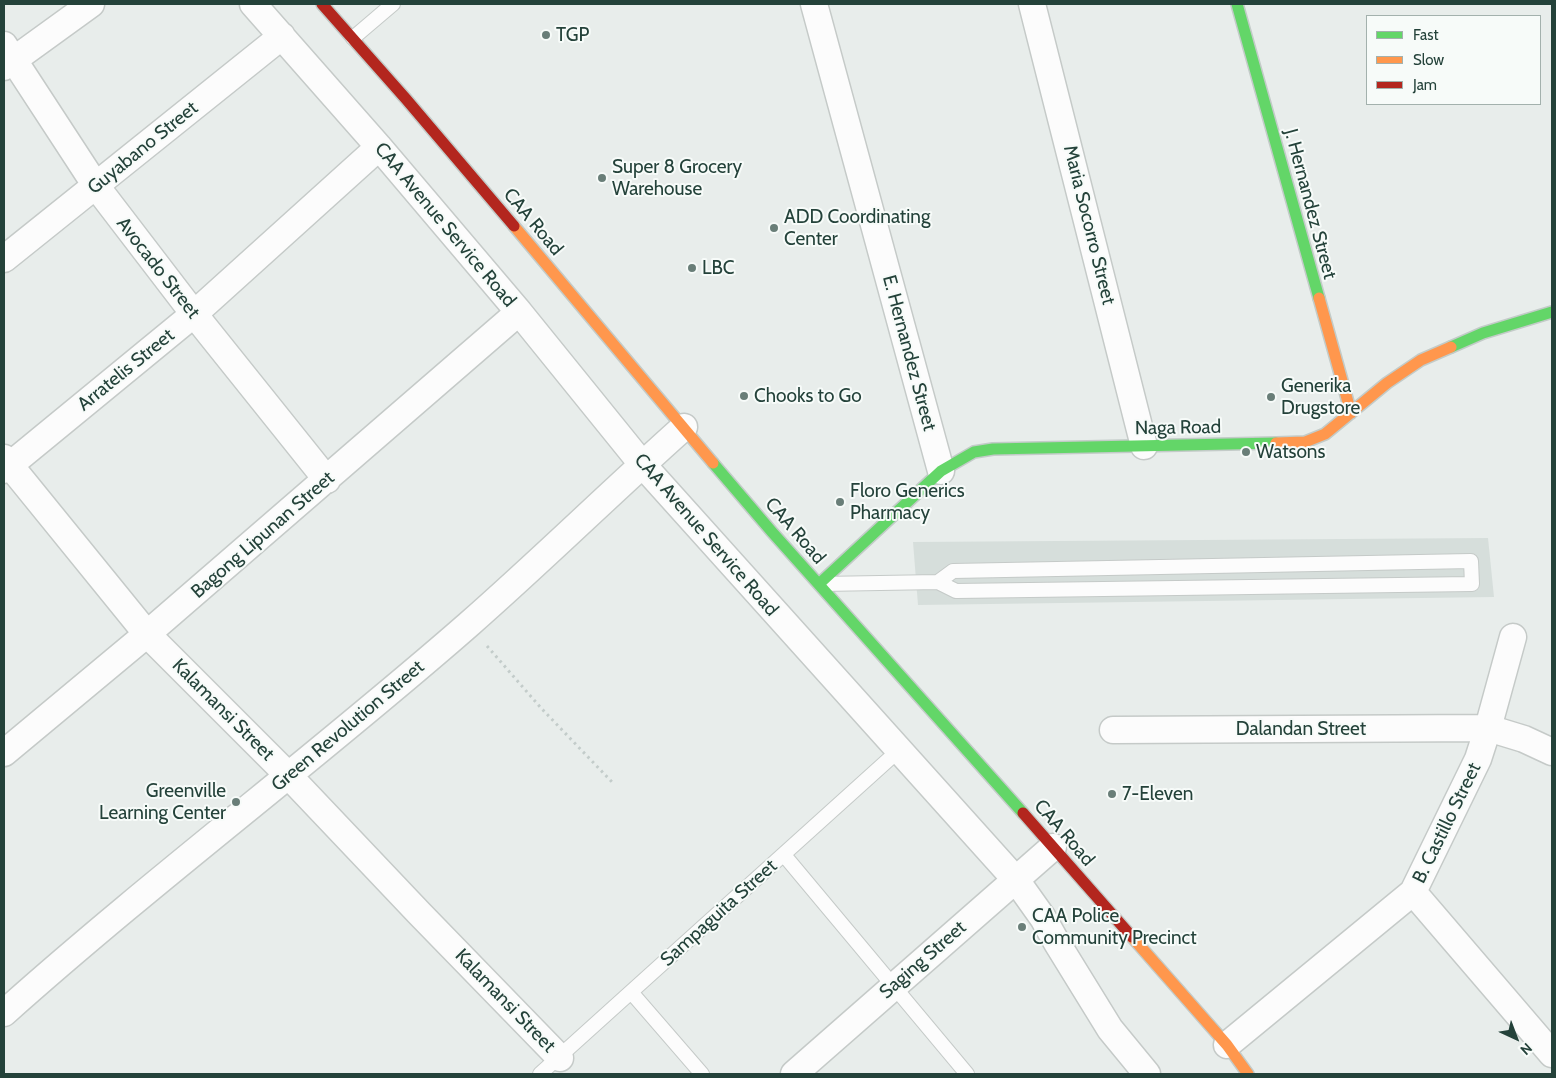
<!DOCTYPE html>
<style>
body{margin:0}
#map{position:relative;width:1556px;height:1078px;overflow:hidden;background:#e8edeb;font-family:Cabin,sans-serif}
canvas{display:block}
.frame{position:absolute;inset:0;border:5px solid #24423a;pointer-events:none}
.legend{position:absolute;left:1366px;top:15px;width:175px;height:90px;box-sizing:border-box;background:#f7fbf9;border:1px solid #a3b1ad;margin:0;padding:6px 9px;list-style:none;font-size:15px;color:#24423a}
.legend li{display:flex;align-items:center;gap:10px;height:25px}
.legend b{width:25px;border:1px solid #a3b1ad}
.north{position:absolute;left:1491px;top:1013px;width:50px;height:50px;-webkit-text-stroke:4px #f7fbf9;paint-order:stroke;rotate:137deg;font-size:14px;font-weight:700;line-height:20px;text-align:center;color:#24423a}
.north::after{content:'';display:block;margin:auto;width:18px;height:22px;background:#24423a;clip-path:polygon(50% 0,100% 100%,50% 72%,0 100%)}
</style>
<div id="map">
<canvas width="1556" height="1078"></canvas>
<div class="frame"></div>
<ul class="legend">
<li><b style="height:6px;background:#63d668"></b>Fast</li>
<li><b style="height:6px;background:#ff974d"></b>Slow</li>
<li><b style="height:6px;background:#b3261e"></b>Jam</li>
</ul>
<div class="north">N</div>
</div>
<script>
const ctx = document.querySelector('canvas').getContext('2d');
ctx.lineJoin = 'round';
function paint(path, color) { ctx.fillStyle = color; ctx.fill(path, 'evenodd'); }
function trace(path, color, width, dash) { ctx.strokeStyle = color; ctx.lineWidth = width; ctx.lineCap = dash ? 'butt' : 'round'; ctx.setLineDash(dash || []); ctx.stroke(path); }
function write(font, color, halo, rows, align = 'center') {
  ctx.font = font + ' Cabin,sans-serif'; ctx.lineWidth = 4; ctx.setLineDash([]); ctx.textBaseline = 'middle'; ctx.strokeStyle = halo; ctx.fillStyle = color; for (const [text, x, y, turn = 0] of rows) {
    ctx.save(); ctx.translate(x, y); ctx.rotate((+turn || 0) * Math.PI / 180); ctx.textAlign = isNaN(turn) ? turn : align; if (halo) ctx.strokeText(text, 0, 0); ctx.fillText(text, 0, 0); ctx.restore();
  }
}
const built = new Path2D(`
 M 1488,538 L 1494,597 L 918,605 L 913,542 Z`);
const path = new Path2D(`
 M 487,646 L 541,708 L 612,782`);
const lane = new Path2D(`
 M 353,38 L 393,4
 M 822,584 L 938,582 L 956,591 L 1472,584 L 1471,561 L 953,571 L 938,582
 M 784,855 L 967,1074
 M 631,992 L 702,1074
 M 540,1074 L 898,751`);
const street = new Path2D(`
 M 253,4 L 379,147 L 519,312 L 642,464 L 1016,880 L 1043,918 L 1057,943 L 1110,1029 L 1147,1074
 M 814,4 L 941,471
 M 1032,4 L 1144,446
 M 4,45 L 96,186 L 194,314 L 327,480
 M 4,67 L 91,4
 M 4,259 L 282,36
 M 4,458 L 147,634 L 289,776 L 419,913 L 560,1058
 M 4,470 L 194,314 L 379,147
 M 1113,730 L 1488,728 L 1524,739 L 1552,752
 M 4,753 L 147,634 L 519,312
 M 1413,892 L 1552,1054
 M 4,1013 C 154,879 316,758 468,625 C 541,561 611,492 684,427
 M 1227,1045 L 1413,892 L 1478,759 L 1488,728 L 1513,637
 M 794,1074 L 1053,847`);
const fast = new Path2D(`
 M 1237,4 L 1319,298
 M 1451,347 L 1483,333 L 1552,312
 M 713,463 L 772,532 L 1023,813
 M 819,584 L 941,471 L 974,452 L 993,449 L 1276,443`);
const slow = new Path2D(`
 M 514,226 L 713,463
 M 1319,298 L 1351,413
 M 1276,443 L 1305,442 L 1325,434 L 1387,383 L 1421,360 L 1451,347
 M 1132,937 L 1227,1045 L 1248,1074`);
const jam = new Path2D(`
 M 322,4 L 406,99 L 514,226
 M 1023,813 L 1132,937`);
const markers = [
 [546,35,5,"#697e78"],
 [602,178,5,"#697e78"],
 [774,228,5,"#697e78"],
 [692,268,5,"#697e78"],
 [744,396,5,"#697e78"],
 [1271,397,5,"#697e78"],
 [1246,452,5,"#697e78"],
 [840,502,5,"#697e78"],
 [1112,794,5,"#697e78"],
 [236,802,5,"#697e78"],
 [1022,927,5,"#697e78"]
];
const poiNames = [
 ["TGP",556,35],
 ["Super 8 Grocery",612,167],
 ["Warehouse",612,189],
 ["ADD Coordinating",784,217],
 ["Center",784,239],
 ["LBC",702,268],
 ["Generika",1281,386],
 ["Drugstore",1281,408],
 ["Chooks to Go",754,396],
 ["Watsons",1256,452],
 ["Floro Generics",850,491],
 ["Pharmacy",850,513],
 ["Greenville",226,791,"right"],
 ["Learning Center",226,813,"right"],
 ["7-Eleven",1122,794],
 ["CAA Police",1032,916],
 ["Community Precinct",1032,938]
];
const streetNames = [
 ["Guyabano Street",143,148,-39],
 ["J. Hernandez Street",1310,204,75],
 ["CAA Road",533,222,50],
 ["CAA Avenue Service Road",445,225,50],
 ["Maria Socorro Street",1089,225,76],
 ["Avocado Street",158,268,52],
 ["E. Hernandez Street",909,353,75],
 ["Arratelis Street",126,370,-39],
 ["Naga Road",1178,428,-1],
 ["CAA Road",795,531,49],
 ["Bagong Lipunan Street",263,535,-41],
 ["CAA Avenue Service Road",706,535,49],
 ["Kalamansi Street",223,710,45],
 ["Green Revolution Street",348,726,-40],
 ["Dalandan Street",1301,729],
 ["B. Castillo Street",1447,823,-64],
 ["CAA Road",1064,833,49],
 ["Sampaguita Street",719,913,-42],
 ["Saging Street",923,960,-41],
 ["Kalamansi Street",505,1001,46]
];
paint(built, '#d6dedb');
trace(lane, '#c5cac8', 16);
trace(street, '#c5cac8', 29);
trace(fast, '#c3cbc8', 14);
trace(slow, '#c3cbc8', 14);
trace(jam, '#c3cbc8', 14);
trace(path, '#c3ccca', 3, [2.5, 4]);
trace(lane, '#fcfcfc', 14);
trace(street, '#fcfcfc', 26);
trace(fast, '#63d668', 11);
trace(slow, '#ff974d', 11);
trace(jam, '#b3261e', 11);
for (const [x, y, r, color] of markers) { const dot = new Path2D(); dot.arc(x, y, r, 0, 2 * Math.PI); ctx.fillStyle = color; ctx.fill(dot); trace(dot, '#f7fbf9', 2); }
write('19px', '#24423a', '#f7fbf9', poiNames, 'left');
write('19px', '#24423a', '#f7fbf9', streetNames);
</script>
